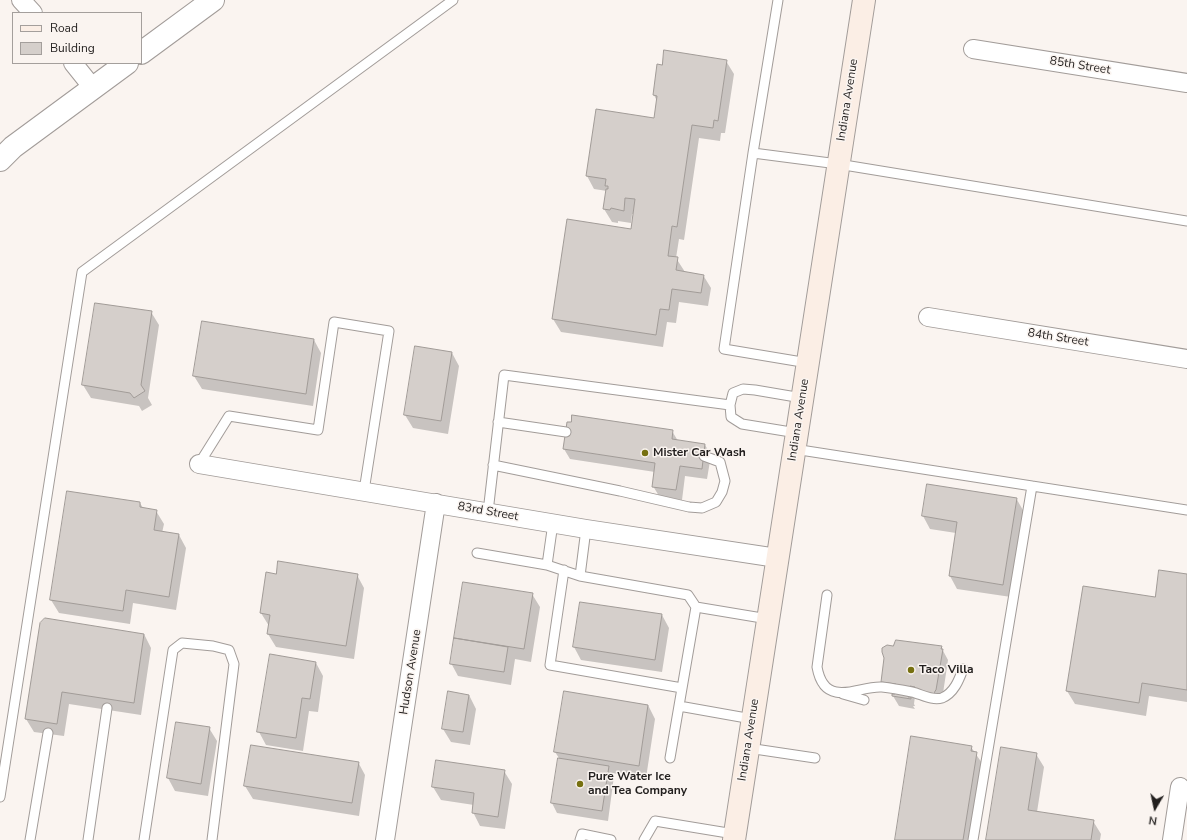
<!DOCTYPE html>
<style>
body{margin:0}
#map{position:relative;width:1187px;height:840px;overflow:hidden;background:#faf4f0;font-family:"Nunito Sans",sans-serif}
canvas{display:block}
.legend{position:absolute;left:12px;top:12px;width:130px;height:52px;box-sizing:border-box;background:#faf4f0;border:1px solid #a49f9c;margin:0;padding:5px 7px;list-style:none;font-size:12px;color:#221f1e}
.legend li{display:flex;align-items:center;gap:8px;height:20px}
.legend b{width:20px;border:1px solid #a49f9c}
.north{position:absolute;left:1135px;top:788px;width:40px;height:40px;-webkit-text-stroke:3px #faf4f0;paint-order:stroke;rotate:189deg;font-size:11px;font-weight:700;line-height:16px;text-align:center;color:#221f1e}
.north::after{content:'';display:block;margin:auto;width:14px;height:18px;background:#221f1e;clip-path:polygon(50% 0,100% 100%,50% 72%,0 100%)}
</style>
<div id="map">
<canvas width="1187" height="840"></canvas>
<ul class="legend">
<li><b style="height:5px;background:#fbeee5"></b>Road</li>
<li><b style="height:11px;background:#d5cfcb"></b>Building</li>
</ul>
<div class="north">N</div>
</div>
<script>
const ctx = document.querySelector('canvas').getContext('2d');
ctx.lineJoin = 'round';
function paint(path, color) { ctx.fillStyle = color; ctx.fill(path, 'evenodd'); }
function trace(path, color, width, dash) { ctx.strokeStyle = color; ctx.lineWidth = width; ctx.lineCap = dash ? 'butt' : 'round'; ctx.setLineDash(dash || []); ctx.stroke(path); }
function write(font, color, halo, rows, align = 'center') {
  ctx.font = font + ' "Nunito Sans",sans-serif'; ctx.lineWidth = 3; ctx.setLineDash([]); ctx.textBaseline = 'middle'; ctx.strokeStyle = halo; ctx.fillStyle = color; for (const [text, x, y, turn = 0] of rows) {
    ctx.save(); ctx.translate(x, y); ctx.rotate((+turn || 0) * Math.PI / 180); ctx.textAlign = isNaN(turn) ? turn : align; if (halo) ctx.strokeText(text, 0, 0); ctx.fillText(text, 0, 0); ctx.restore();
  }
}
const shadow = new Path2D(`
 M 726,61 L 734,74 L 725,133 L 721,133 L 720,141 L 699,138 L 684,240 L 679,239 L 676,258 L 685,272 L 703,275 L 711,288 L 708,306 L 679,302 L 676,323 L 667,322 L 663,347 L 561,332 L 553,319 L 632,230 L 634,214 L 632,214 L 631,223 L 618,221 L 618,223 L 612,222 L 604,209 L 607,191 L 594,189 L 587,176 L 654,119 L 657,101 L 654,95 Z
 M 96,304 L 151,312 L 159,325 L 148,398 L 152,405 L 142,411 L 139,406 L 91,398 L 83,385 Z
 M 314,340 L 321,353 L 313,406 L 202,389 L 194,376 Z
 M 416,347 L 452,353 L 459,366 L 448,434 L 413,428 L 405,415 Z
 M 568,423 L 672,431 L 678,441 L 705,445 L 711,455 L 707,479 L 685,476 L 682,500 L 659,496 L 653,486 L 655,472 L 570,459 L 564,449 Z
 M 928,485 L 1016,498 L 1024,512 L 1011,597 L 957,589 L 950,576 L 956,533 L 930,529 L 923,516 Z
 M 140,503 L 143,508 L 156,511 L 164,524 L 162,533 L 179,535 L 186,548 L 176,610 L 133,603 L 130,624 L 59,613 L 51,600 Z
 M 277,575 L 357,575 L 364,588 L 354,659 L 276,647 L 268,634 L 269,626 L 261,613 Z
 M 1187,575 L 1187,702 L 1149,696 L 1146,716 L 1075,704 L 1067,691 L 1156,599 Z
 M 464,583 L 532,594 L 540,607 L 531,662 L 515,659 L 511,685 L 458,676 L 451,663 Z
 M 581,603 L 662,615 L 669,628 L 662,672 L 581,660 L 574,647 Z
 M 41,624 L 144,634 L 151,648 L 141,715 L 69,704 L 64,736 L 34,732 L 26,719 Z
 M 894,647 L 941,647 L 948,660 L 942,700 L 940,701 L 940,704 L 921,701 L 918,696 L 915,696 L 914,704 L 915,706 L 913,706 L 915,709 L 899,706 L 893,696 L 895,696 L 896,693 L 887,692 L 882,682 Z
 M 316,663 L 323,676 L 318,712 L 309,711 L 303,751 L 266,745 L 259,732 Z
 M 565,692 L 648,705 L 655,719 L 646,778 L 612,773 L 614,776 L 608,821 L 557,813 L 552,803 L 559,758 L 555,752 Z
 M 469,695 L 476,709 L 470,745 L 451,742 L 443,729 Z
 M 209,728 L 217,741 L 208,796 L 175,791 L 168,778 Z
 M 971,747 L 984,766 L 972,840 L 896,840 Z
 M 1036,754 L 1044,767 L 1037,812 L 1093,821 L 1101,834 L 1100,840 L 987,840 Z
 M 358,762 L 365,775 L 359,816 L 253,799 L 245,786 Z
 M 504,771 L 512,784 L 505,829 L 480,826 L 473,812 L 474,805 L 441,800 L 433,787 Z`);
const building = new Path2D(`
 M 664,50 L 727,60 L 718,121 L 714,120 L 713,128 L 692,125 L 677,227 L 672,226 L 668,256 L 678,257 L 676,270 L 704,275 L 701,293 L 672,289 L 669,310 L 660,309 L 656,335 L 552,319 L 567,219 L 631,229 L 635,199 L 625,198 L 624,211 L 611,208 L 610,210 L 603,209 L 606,189 L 608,189 L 608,186 L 605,186 L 606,179 L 586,176 L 596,109 L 654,118 L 657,96 L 653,95 L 657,64 L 662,65 Z
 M 95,303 L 152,311 L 141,385 L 145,391 L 134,398 L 130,393 L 82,385 Z
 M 202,321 L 314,339 L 306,394 L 193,376 Z
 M 415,346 L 452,352 L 441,421 L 404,415 Z
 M 572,415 L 673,430 L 672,439 L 705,444 L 702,469 L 680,466 L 676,490 L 652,487 L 655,463 L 563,449 L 567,422 L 571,422 Z
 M 927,484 L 1017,498 L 1003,585 L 949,576 L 957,522 L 922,516 Z
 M 67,491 L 140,502 L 140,507 L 157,510 L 154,530 L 179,534 L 169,597 L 126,590 L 123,611 L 50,600 Z
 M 278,561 L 358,574 L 346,646 L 267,634 L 270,615 L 260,613 L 266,572 L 276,574 Z
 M 1159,570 L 1187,574 L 1187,690 L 1142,683 L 1139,703 L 1066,691 L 1083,586 L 1155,597 Z
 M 463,582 L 533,593 L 524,649 L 454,638 Z
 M 580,602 L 662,614 L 655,660 L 573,647 Z
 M 45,618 L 144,634 L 134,703 L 62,692 L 57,724 L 25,719 L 40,623 Z
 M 454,638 L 508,647 L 504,672 L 450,664 Z
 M 896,640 L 942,646 L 941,649 L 943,649 L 936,690 L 935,691 L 934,695 L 914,692 L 915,687 L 910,686 L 908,697 L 911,697 L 911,699 L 892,696 L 892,694 L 895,694 L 896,684 L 881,682 L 884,658 L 882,652 L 882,648 L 887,645 L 893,646 Z
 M 270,654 L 316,662 L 310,699 L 302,698 L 296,738 L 257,732 Z
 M 448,691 L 469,695 L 463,732 L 442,729 Z
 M 564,691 L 648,705 L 639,766 L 554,752 Z
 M 176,722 L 210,727 L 201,784 L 167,778 Z
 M 911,736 L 972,746 L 971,751 L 977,752 L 963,840 L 895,840 Z
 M 251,745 L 359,762 L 352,803 L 244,786 Z
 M 1001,747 L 1037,753 L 1028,810 L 1094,820 L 1091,840 L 986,840 Z
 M 558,758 L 609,766 L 602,811 L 551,803 Z
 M 436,760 L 505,770 L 498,817 L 472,813 L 474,793 L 432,787 Z`);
const service = new Path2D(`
 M 753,153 L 778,0
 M 808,363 L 724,349 L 753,153 L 838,164 L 1187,221
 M 730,405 L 733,393 L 743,389 L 755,390 L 802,398
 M 498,422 L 566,432
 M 794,449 L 1187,510
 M 199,464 L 229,416 L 318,430 L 334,322 L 389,331 L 364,491
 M 493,465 L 620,491 L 689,507 L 702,508 L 716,502 L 722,492 L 725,481 L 720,462 L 704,456
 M 488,512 L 504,375 L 730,405 L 731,417 L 742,424 L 797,433
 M 477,553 L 547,565 L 580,576 L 688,595 L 696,607
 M 547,565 L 553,523
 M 564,570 L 550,665 L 682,688
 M 580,576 L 586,529
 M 827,595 L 817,667 C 819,678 824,690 836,692 C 851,695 866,686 882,687 C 891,688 902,690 912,692 C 921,694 932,701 942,698 C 954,693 959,680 963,669
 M 843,694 L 864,700
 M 679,706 L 752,719
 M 748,748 L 815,758
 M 670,758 L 696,607 L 768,619
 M 0,797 L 82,272 L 453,0
 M 30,840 L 48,733
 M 88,840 L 107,708
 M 144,840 L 173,650 L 182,643 L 213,646 L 229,650 L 234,664 L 212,840
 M 580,840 L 582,834 L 611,840
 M 644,840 L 655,821 L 734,834
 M 973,840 L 1032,486`);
const minor = new Path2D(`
 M 21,0 L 33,13
 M 973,49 L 1187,83
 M 73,63 L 93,88
 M 928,317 L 1187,359
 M 199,464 L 586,529 L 777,558
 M 385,840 L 436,503
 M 1172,840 L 1180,787`);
const tertiary = new Path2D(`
 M 141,53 L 213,0
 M 0,160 L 13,147 L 127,63`);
const secondary = new Path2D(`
 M 734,840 L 864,0`);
const markers = [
 [645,453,4,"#767010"],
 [911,670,4,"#767010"],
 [580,784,4,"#767010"]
];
const streetNames = [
 ["85th Street",1080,66,9],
 ["Indiana Avenue",848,100,-81],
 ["84th Street",1058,338,9],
 ["Indiana Avenue",799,420,-81],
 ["83rd Street",488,512,10],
 ["Hudson Avenue",411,672,-81],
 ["Indiana Avenue",749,740,-81]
];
const poiNames = [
 ["Mister Car Wash",653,453],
 ["Taco Villa",919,670],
 ["Pure Water Ice",588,777],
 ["and Tea Company",588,791]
];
paint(shadow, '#0003');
paint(building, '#d5cfcb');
trace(building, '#a19b97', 1);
trace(service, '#a29c99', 11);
trace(minor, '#a29c99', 20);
trace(tertiary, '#a29c99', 24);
trace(secondary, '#a29c99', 24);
trace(service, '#fff', 9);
trace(minor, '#fff', 18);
trace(tertiary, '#fff', 22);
trace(secondary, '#fbeee5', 22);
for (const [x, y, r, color] of markers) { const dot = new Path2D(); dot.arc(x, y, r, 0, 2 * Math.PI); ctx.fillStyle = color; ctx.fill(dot); trace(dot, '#faf4f0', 1.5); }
write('12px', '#221f1e', '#faf4f0', streetNames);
write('bold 12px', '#221f1e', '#faf4f0', poiNames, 'left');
</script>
